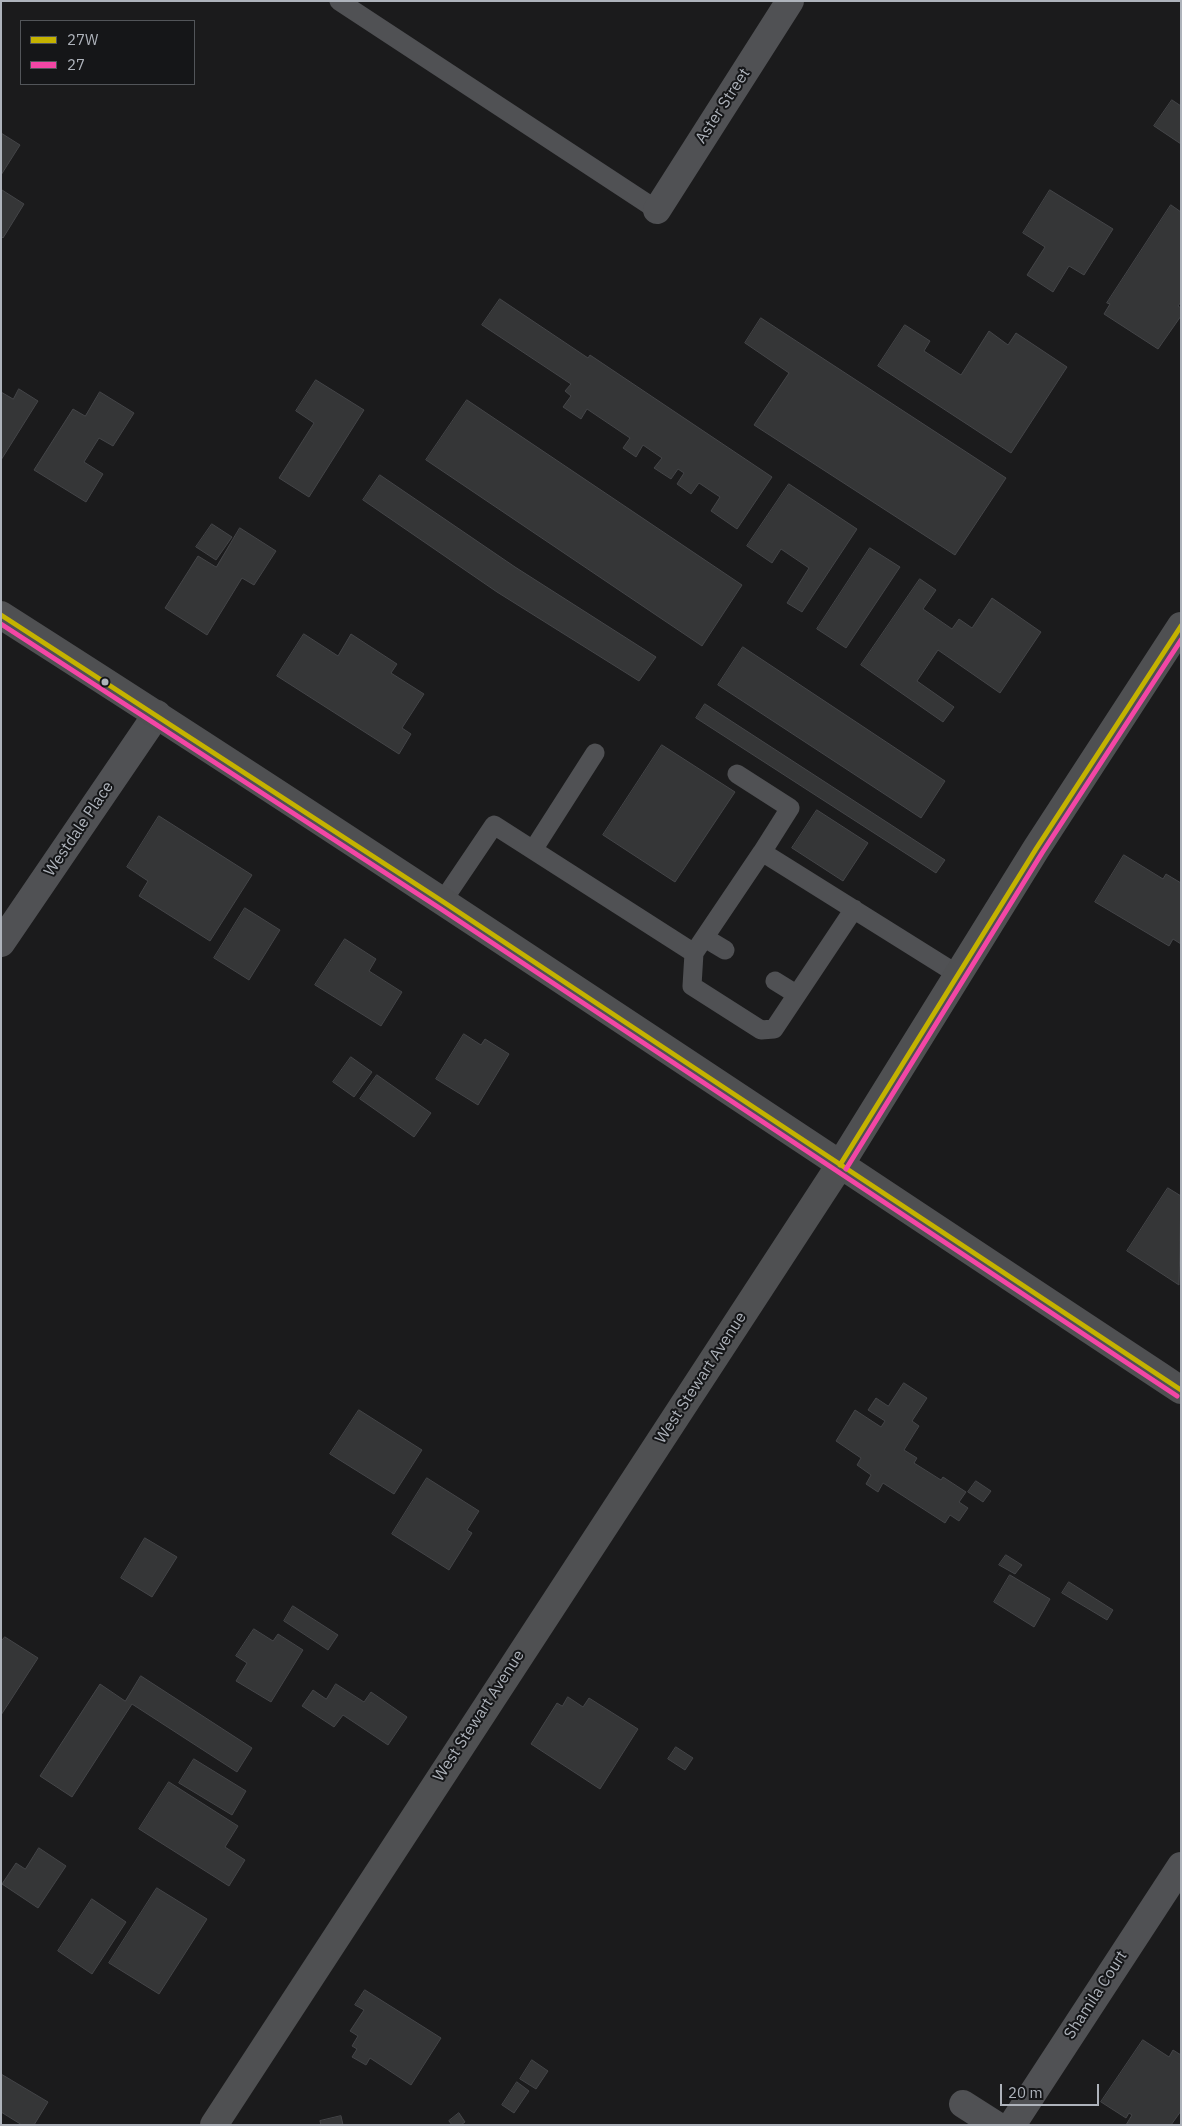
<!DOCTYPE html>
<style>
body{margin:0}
#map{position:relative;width:1182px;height:2126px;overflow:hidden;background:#1b1b1c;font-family:"IBM Plex Sans",sans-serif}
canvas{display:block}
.frame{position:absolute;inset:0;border:2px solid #aeb3bb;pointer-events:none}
.legend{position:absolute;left:20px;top:20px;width:175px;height:65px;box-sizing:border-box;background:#151618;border:1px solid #525559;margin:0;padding:6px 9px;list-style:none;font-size:15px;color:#aeb3bb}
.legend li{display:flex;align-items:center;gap:10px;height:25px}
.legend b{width:25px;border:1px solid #525559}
.scale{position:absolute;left:1000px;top:2084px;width:99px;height:22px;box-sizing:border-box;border:2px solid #aeb3bb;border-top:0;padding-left:6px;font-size:15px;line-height:18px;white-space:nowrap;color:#aeb3bb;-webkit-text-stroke:4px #151618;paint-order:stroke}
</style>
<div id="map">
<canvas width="1182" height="2126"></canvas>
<div class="frame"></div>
<ul class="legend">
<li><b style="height:6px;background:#c4b200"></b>27W</li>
<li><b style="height:6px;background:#f346a5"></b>27</li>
</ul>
<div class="scale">20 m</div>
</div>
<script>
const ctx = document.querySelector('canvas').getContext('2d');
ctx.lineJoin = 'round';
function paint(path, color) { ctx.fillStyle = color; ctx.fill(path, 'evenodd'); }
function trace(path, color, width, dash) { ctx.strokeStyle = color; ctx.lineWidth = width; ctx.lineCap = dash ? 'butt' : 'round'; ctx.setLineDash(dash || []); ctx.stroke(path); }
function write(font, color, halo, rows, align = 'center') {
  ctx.font = font + ' "IBM Plex Sans",sans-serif'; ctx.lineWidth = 4; ctx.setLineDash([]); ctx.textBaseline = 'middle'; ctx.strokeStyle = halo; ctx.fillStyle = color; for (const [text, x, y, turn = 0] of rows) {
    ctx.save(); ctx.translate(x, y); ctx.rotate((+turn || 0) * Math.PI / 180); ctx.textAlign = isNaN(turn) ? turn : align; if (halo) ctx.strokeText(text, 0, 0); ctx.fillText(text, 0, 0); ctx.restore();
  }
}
const building = new Path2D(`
 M 1172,100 L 1181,106 L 1181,144 L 1154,126 Z
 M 1,133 L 20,145 L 1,175 Z
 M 2,190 L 24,204 L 3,238 L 1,236 Z
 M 1050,190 L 1113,229 L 1084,275 L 1069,266 L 1053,292 L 1027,275 L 1045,247 L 1023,233 Z
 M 1171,205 L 1181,212 L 1181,302 L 1178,306 L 1181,308 L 1181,316 L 1158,349 L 1104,314 L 1110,304 L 1107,303 Z
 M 500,299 L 588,358 L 590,355 L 772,477 L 737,529 L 711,511 L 720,497 L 699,483 L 691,494 L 677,484 L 684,473 L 678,469 L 671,479 L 654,468 L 662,458 L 643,445 L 636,457 L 623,448 L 630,438 L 587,409 L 581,419 L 563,407 L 571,396 L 565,391 L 571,384 L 482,325 Z
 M 761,318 L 1006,478 L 955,555 L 754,425 L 789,373 L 745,343 Z
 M 905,325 L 930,341 L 924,351 L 961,375 L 989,331 L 1008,345 L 1016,333 L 1067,367 L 1011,453 L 878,366 Z
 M 316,380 L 364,410 L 309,497 L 279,478 L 314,423 L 296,411 Z
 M 19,389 L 38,401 L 1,460 L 1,392 L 13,399 Z
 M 100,392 L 134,413 L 113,446 L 99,438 L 84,462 L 103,474 L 86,502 L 34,470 L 73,409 L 85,416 Z
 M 467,400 L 742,585 L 702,646 L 426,460 Z
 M 380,475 L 515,567 L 656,657 L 639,681 L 497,592 L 363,500 Z
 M 789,484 L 857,529 L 802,612 L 787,603 L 809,568 L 781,549 L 772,563 L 747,546 Z
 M 212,524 L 232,537 L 216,560 L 196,547 Z
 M 240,528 L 276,551 L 254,585 L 242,578 L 207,635 L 165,608 L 198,556 L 216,567 Z
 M 870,548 L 900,567 L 846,648 L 817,629 Z
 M 920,579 L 936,590 L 923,609 L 952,629 L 959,619 L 972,628 L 992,598 L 1041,632 L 1000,693 L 938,650 L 917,681 L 954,707 L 943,722 L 861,665 Z
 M 304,634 L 338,656 L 351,634 L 397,664 L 391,673 L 424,694 L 402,728 L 411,734 L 399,754 L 277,676 Z
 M 743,647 L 945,781 L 921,818 L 718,685 Z
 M 705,704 L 945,860 L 936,873 L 696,718 Z
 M 662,745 L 735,792 L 675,882 L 603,835 Z
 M 817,810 L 868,843 L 843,881 L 792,848 Z
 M 159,816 L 252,875 L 210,941 L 139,896 L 148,881 L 127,867 Z
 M 1124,855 L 1163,879 L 1166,874 L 1181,883 L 1181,944 L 1173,939 L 1169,946 L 1095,902 Z
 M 245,908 L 280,930 L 249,980 L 214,958 Z
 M 345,939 L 376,959 L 369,971 L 402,992 L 381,1026 L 315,985 Z
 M 464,1034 L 481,1045 L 485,1039 L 509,1054 L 478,1105 L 436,1079 Z
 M 351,1057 L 372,1072 L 354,1097 L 333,1082 Z
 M 377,1075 L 431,1113 L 414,1137 L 360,1099 Z
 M 1168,1188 L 1181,1196 L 1179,1285 L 1127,1251 Z
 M 904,1383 L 927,1398 L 912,1421 L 919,1426 L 904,1450 L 917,1458 L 914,1463 L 941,1480 L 943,1477 L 966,1492 L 959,1502 L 968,1508 L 959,1521 L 950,1515 L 945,1523 L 883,1483 L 878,1492 L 866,1484 L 871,1475 L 857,1465 L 861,1458 L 836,1441 L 855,1410 L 881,1427 L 885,1421 L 868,1410 L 876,1398 L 888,1406 Z
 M 359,1410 L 422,1450 L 394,1494 L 330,1454 Z
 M 427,1478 L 479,1511 L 467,1530 L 472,1533 L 449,1570 L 392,1534 Z
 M 976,1481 L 991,1491 L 983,1502 L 968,1492 Z
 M 145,1538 L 177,1557 L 152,1597 L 121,1578 Z
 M 1006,1555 L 1022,1565 L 1015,1574 L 999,1565 Z
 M 1010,1575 L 1050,1599 L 1034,1627 L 994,1602 Z
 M 1069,1582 L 1113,1610 L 1107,1620 L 1062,1593 Z
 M 293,1606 L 338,1635 L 328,1650 L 284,1621 Z
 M 254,1629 L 273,1641 L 278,1634 L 303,1650 L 271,1702 L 236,1681 L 247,1663 L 236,1656 Z
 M 5,1637 L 38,1658 L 1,1715 L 1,1642 Z
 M 141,1676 L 252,1748 L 237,1772 L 132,1704 L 72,1797 L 40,1776 L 100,1684 L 125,1701 Z
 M 336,1684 L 364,1702 L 371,1692 L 407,1717 L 388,1745 L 343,1715 L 334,1727 L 302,1706 L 313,1690 L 326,1699 Z
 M 568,1697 L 583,1707 L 589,1698 L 638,1729 L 600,1789 L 531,1744 L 557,1703 L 562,1706 Z
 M 676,1747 L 693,1758 L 685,1770 L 668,1759 Z
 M 194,1759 L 246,1791 L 232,1815 L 179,1783 Z
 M 169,1782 L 238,1826 L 225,1847 L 245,1860 L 229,1886 L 139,1829 Z
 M 39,1848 L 66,1866 L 38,1908 L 2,1884 L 16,1863 L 25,1869 Z
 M 157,1888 L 207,1919 L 159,1994 L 109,1963 Z
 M 92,1899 L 126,1922 L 92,1974 L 58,1951 Z
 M 365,1990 L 441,2038 L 411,2085 L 370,2058 L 366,2065 L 352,2057 L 357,2049 L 352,2046 L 358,2036 L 350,2031 L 364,2010 L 355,2005 Z
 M 1143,2040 L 1169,2057 L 1173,2050 L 1181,2055 L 1181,2111 L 1171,2125 L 1126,2125 L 1132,2115 L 1129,2113 L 1126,2118 L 1101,2102 Z
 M 532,2060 L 548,2071 L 536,2089 L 520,2079 Z
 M 1,2074 L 48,2102 L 34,2125 L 22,2125 L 1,2112 Z
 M 517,2082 L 529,2091 L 514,2113 L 502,2105 Z
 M 459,2113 L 465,2122 L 461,2125 L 452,2125 L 449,2121 Z
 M 341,2116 L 343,2125 L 321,2125 L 320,2121 Z`);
const service = new Path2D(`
 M 339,1 L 657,210
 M 737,774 L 790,808 L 759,857
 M 533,850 L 595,753
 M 442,902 L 494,825 L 694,953 L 762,852 L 957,974
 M 705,938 L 725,950
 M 694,953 L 692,986 L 761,1030 L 774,1029 L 854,909
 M 775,981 L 796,994`);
const minor = new Path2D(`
 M 657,210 L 790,1
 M 1,943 L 157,714
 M 963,2104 L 996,2125
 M 1012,2125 L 1181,1866`);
const secondary = new Path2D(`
 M 1,615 C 398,868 788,1131 1181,1390
 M 214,2125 L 840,1165 L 1036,849 L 1181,626`);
const bus1 = new Path2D(`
 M 1,615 L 445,903 L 1181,1390
 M 840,1165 L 1036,849 L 1181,626`);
const bus2 = new Path2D(`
 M 1,624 L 441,909 L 1177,1396
 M 846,1169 L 1042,853 L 1181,640`);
const markers = [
 [105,682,4.5,"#aeb3bb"]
];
const streetNames = [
 ["Aster Street",723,106,-57],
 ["Westdale Place",79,829,-56],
 ["West Stewart Avenue",701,1378,-57],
 ["West Stewart Avenue",479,1716,-57],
 ["Shamila Court",1096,1995,-57]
];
paint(building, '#353637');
trace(building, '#444548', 1);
trace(service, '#505154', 19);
trace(minor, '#505154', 28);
trace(secondary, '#4f5052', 28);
trace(bus1, '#c4b200', 5);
trace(bus2, '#f346a5', 5);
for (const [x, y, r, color] of markers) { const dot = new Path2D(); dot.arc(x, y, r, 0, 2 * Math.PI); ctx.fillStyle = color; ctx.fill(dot); trace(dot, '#151618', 2); }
write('16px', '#aeb3bb', '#151618', streetNames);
</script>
